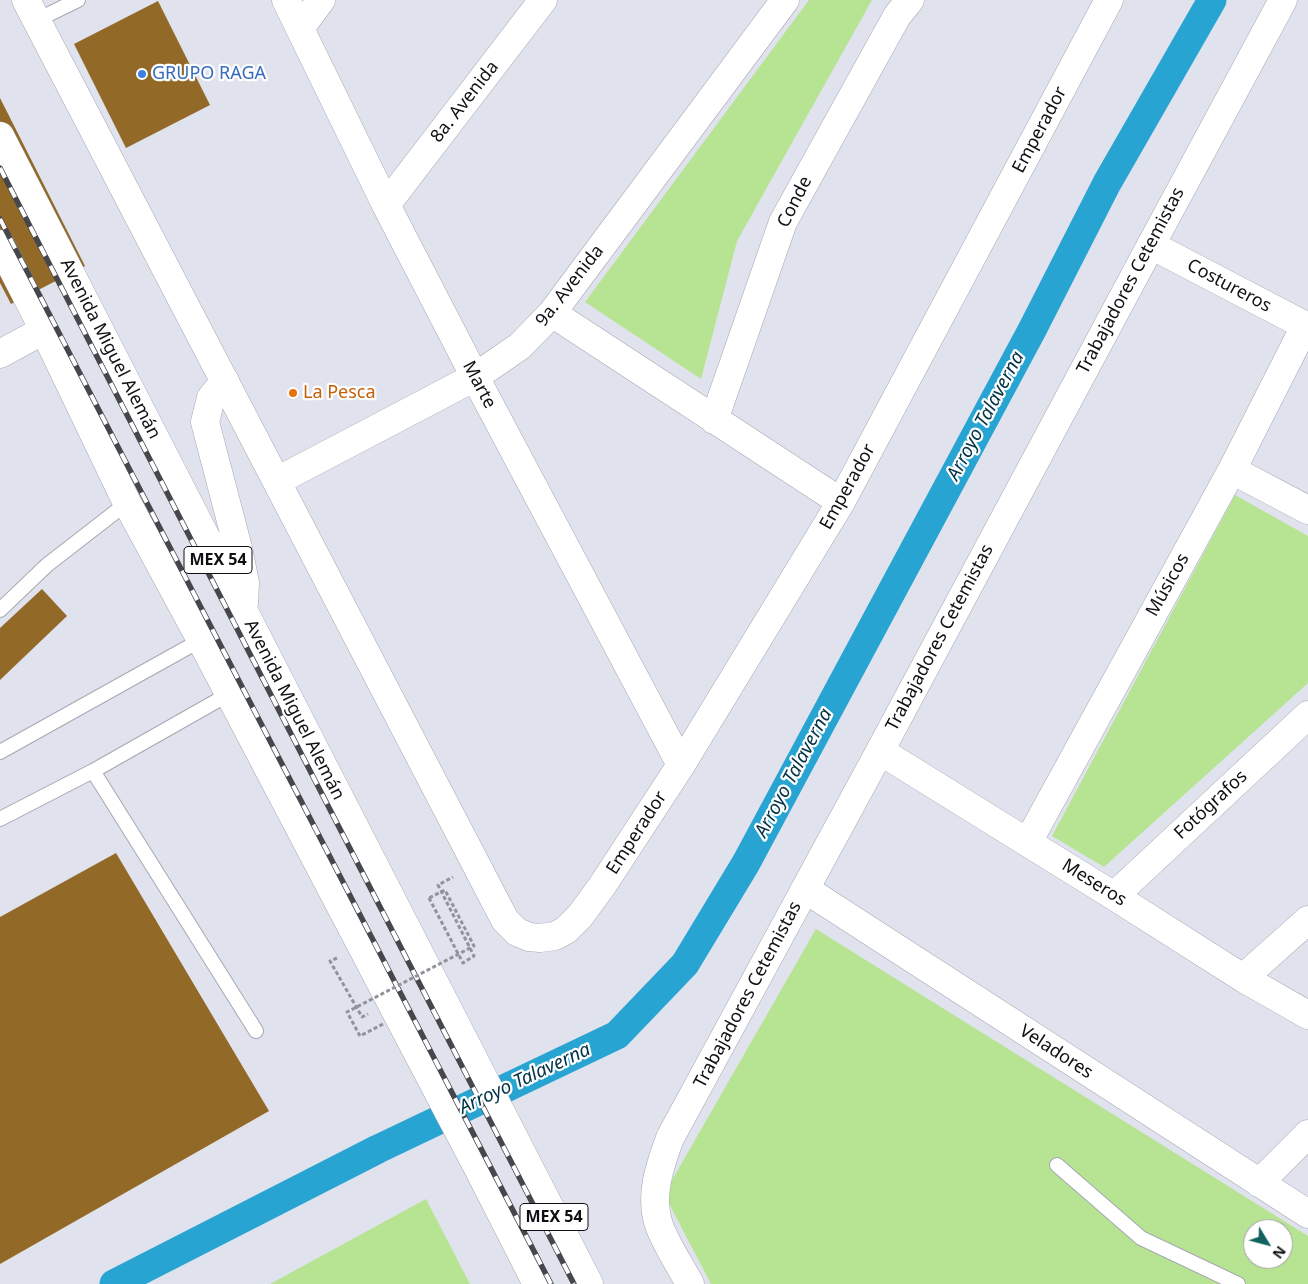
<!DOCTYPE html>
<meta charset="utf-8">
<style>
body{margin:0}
#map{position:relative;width:1308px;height:1284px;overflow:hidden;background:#e0e2ed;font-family:"Noto Sans",sans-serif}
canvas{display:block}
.north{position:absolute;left:1243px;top:1219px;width:50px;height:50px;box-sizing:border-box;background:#fff;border:1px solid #9f9fa1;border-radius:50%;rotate:127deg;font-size:14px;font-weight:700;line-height:20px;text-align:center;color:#101014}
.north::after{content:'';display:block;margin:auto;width:18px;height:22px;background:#13625f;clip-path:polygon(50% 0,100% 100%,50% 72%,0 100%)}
</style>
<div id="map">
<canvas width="1308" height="1284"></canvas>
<div class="north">N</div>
</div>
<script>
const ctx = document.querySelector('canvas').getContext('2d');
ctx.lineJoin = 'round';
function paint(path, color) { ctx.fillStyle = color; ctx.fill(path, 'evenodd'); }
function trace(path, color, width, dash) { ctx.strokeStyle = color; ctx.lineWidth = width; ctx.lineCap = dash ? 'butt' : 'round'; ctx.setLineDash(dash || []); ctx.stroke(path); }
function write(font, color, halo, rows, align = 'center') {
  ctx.font = font + ' "Noto Sans",sans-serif'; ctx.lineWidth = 4.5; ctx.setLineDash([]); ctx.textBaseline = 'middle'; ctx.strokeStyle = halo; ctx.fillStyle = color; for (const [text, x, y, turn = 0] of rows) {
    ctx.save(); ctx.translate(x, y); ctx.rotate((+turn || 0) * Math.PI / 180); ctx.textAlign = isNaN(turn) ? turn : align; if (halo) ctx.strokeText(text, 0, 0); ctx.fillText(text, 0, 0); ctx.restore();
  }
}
const green = new Path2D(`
 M 809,0 L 872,0 L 737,241 L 701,379 L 585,302 Z
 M 1235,495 L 1308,536 L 1308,683 L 1104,867 L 1052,836 Z
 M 816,929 L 1308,1236 L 1308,1284 L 711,1284 L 664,1194 ZM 1253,1229 L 1283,1229 L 1283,1259 L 1253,1259 Z
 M 426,1199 L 470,1284 L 270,1284 Z`);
const canal = new Path2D(`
 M 114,1284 L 378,1149 L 617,1035 L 685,964 L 746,863 L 1032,330 L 1107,183 L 1212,0`);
const building = new Path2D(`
 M 158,1 L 210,105 L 126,148 L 74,44 Z
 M 0,98 L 85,266 L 11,304 L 0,283 Z
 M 42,589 L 67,616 L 0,680 L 0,628 Z
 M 116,853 L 269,1111 L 0,1264 L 0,917 Z`);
const path = new Path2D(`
 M 429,898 L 463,963 L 474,956 L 438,885 L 453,877
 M 337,958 L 330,961 L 362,1017 L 368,1014`);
const service = new Path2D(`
 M 37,20 L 78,0
 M 0,610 L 47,565 L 127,503
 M 0,752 L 201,640
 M 93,771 L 256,1031
 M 0,819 L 93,771 L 229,694
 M 1057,1165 L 1141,1238 L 1238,1284`);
const minor = new Path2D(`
 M 26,0 L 505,920 L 517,932 L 529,937 L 540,938 L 555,936 L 566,930 L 580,916 L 602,886 L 681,765 L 841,502 L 1109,0
 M 286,0 L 386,205 L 475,377 L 681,765
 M 301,27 L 321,0
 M 386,205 L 543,0
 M 1151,245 L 1308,327
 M 552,313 L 841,502
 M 0,354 L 44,330
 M 714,420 L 783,222 L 897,16 L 910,0
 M 1232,470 L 1308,510
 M 277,481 L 475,377 L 520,346 L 552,313 L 785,0
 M 880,751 L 1114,896 L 1243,978 L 1308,1015
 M 1028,842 L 1232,470 L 1305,326
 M 805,889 L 1308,1214
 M 1114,896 L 1308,715
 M 1243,978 L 1308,920
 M 1259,1183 L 1308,1134`);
const tertiary = new Path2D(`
 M 690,1284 C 680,1265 666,1245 659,1225 C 649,1196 660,1165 670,1138 L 880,751 L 1151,245 L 1283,0`);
const trunk = new Path2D(`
 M 0,136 L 589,1284
 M 0,244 L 44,330 L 127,503 L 201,640 L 480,1172 L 537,1284
 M 225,381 L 211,398 L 205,422 L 238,548 L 245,583 L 244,603`);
const rail = new Path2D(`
 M 0,168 L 574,1284
 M 0,219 L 551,1284`);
const pathBridge = new Path2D(`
 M 383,1024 L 360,1036 L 347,1012 L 474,946 L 445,890 L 429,898`);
const markers = [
 [142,74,5,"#3f7fe0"],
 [293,393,5,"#e8710a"]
];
const shields = [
 [218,560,68],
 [554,1217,68]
];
const shieldNames = [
 ["MEX 54",218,560],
 ["MEX 54",554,1217]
];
const shopNames = [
 ["GRUPO RAGA",152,74]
];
const streetNames = [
 ["8a. Avenida",465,102,-52],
 ["Emperador",1040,130,-62],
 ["Conde",795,202,-63],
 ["Trabajadores Cetemistas",1131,281,-62],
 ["9a. Avenida",570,286,-52],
 ["Costureros",1229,286,28],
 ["Avenida Miguel Alemán",110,349,63],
 ["Marte",479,385,62],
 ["Emperador",848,487,-61],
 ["Músicos",1168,585,-61],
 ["Trabajadores Cetemistas",940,638,-62],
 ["Avenida Miguel Alemán",294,710,63],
 ["Fotógrafos",1211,805,-43],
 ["Emperador",637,833,-57],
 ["Meseros",1094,883,32],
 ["Trabajadores Cetemistas",748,995,-62],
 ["Veladores",1056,1052,33]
];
const foodNames = [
 ["La Pesca",303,393]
];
const waterNames = [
 ["Arroyo Talaverna",986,416,-62],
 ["Arroyo Talaverna",794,773,-62],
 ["Arroyo Talaverna",525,1079,-25]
];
paint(green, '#b7e492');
trace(canal, '#28a4d2', 29);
paint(building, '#936927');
trace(service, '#a5a7b2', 16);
trace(minor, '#a5a7b2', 29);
trace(tertiary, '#a5a7b2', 29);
trace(trunk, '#a5a7b2', 29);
trace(path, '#91929a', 3, [4, 2.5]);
trace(service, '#fff', 14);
trace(minor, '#fff', 28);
trace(tertiary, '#fff', 28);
trace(trunk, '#fff', 28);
trace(rail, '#46474d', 5.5);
trace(rail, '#fff', 4, [11]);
trace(pathBridge, '#91929a', 3, [4, 2.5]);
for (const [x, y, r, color] of markers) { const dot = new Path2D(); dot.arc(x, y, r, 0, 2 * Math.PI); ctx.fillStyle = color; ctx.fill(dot); trace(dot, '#fff', 2); }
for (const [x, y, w] of shields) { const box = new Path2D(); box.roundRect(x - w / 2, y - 13.5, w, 27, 4); ctx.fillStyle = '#fff'; ctx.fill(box); trace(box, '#101014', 1); }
write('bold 16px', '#101014', null, shieldNames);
write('18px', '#366cbe', '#fff', shopNames, 'left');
write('18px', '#101014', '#fff', streetNames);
write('18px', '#c56008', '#fff', foodNames, 'left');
write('italic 19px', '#003346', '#fff', waterNames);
</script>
